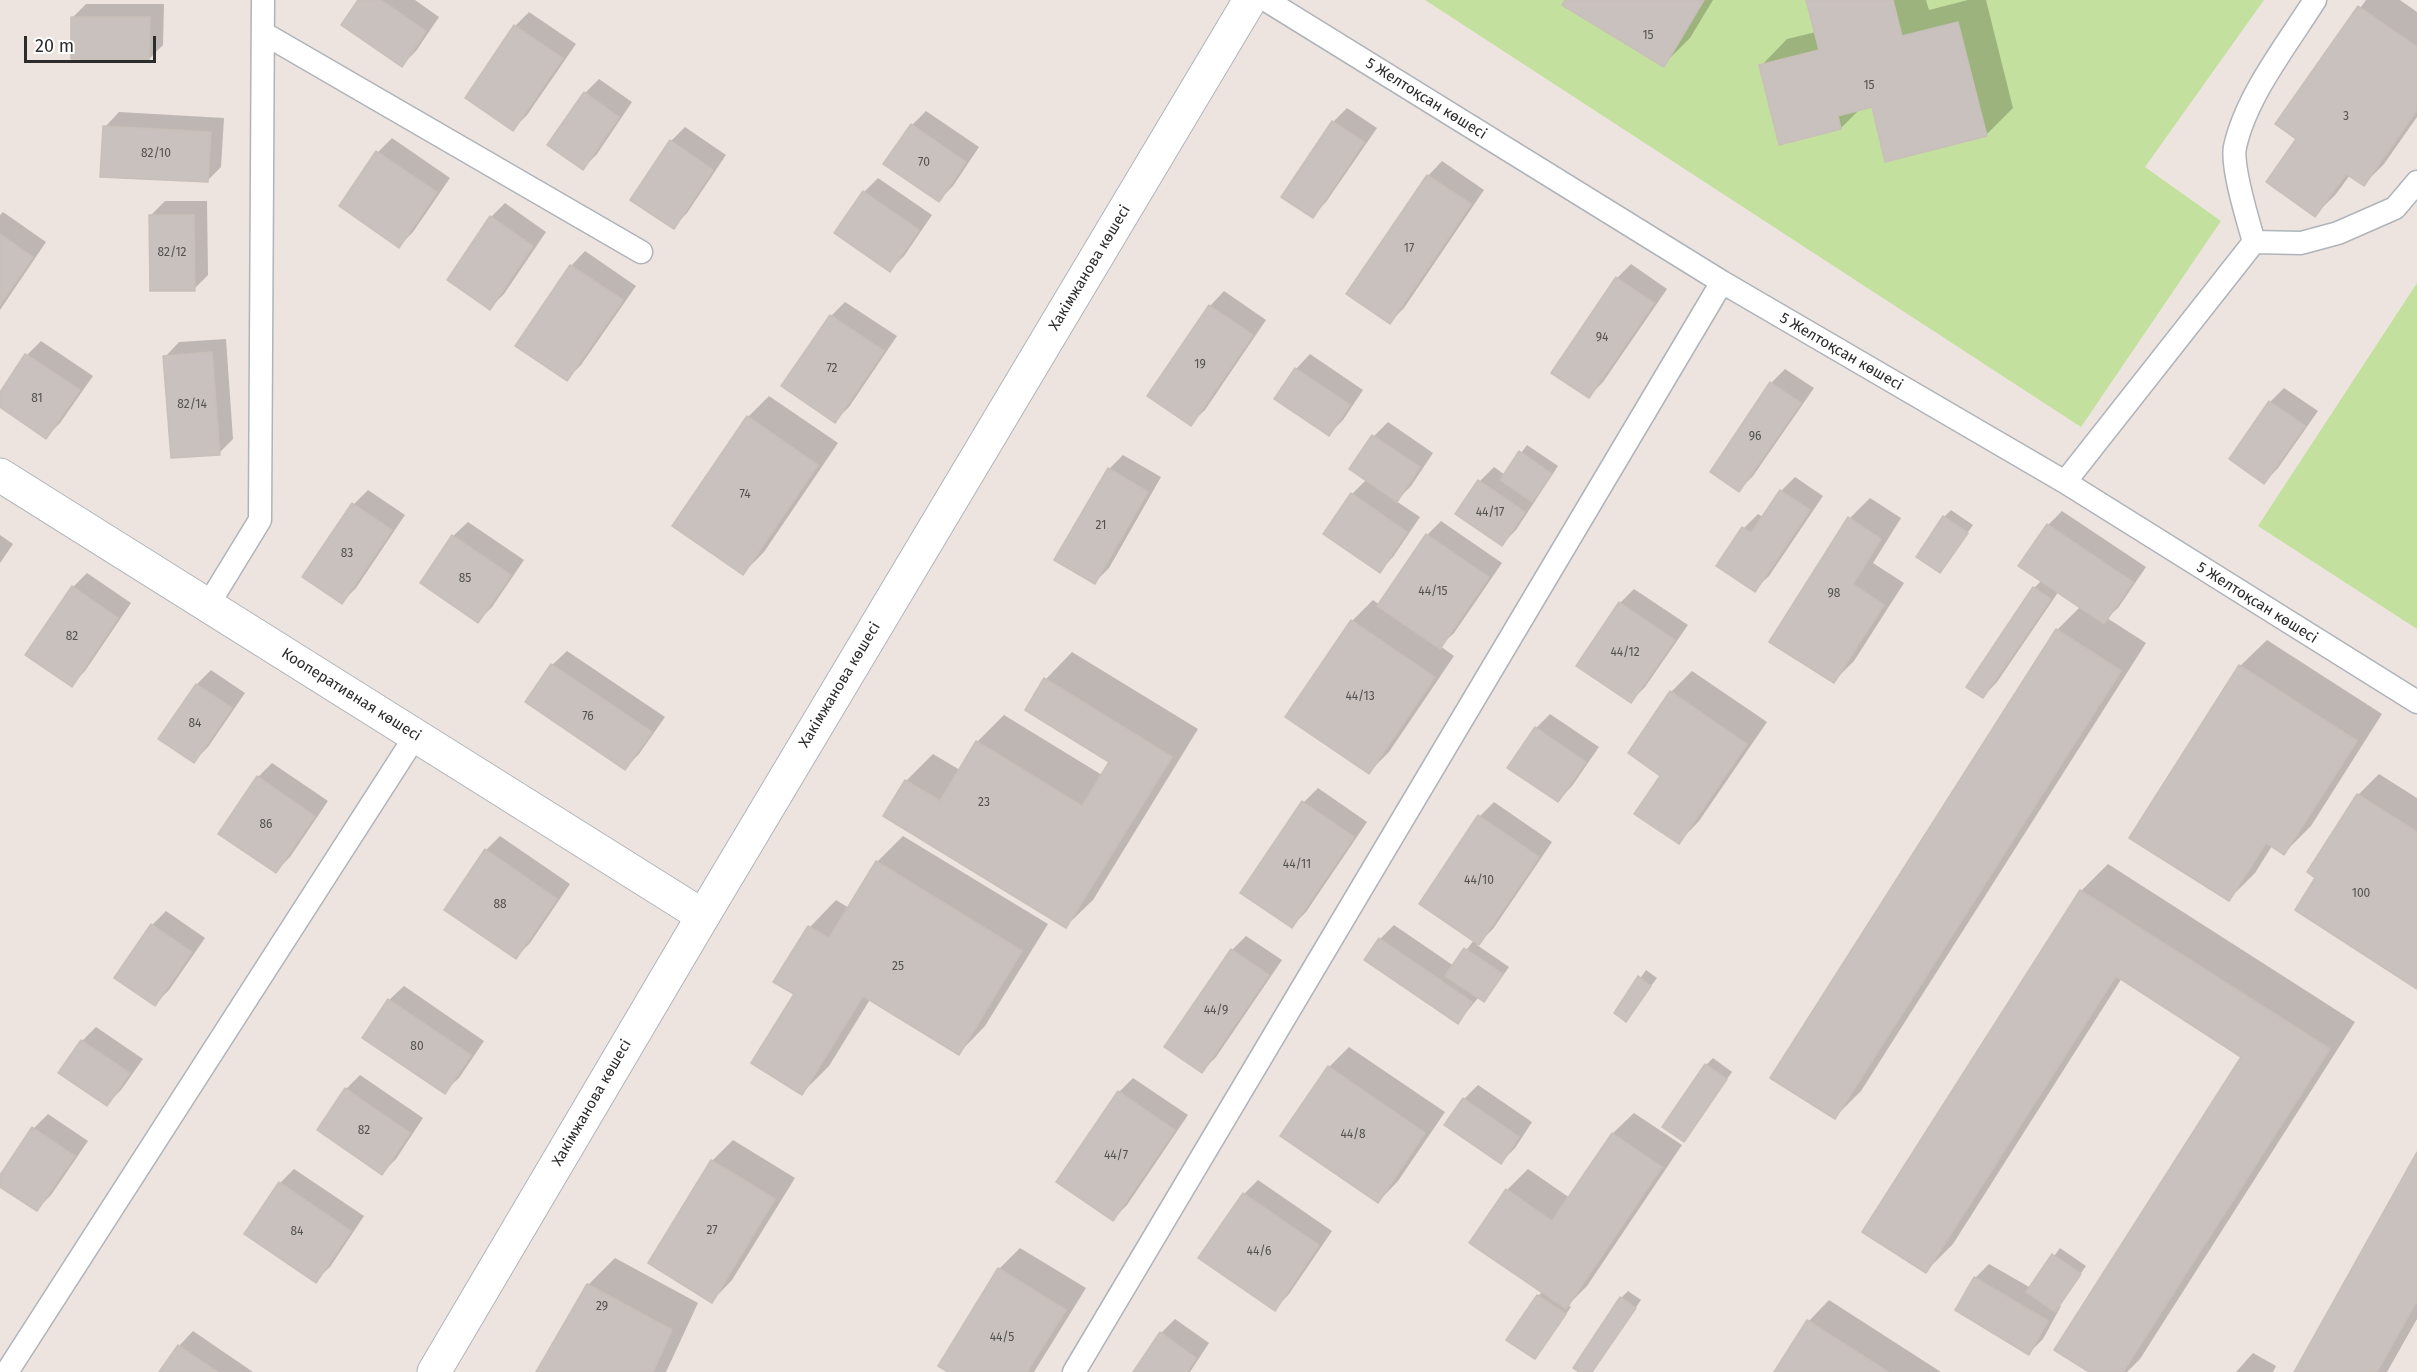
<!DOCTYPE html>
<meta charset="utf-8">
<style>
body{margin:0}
#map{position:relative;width:2417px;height:1372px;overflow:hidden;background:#ede4df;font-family:"Fira Sans",sans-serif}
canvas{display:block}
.scale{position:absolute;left:24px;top:36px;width:132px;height:27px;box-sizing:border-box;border:3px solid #2c2c2c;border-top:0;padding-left:8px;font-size:18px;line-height:21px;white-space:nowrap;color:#2c2c2c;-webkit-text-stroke:4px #fff;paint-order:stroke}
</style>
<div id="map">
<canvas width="2417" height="1372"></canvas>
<div class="scale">20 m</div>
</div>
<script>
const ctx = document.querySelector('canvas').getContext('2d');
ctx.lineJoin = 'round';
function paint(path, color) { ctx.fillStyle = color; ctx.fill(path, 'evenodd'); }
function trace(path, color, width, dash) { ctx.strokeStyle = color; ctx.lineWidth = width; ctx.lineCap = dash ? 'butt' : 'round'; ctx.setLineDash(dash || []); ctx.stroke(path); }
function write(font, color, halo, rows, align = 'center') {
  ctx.font = font + ' "Fira Sans",sans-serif'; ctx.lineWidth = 4.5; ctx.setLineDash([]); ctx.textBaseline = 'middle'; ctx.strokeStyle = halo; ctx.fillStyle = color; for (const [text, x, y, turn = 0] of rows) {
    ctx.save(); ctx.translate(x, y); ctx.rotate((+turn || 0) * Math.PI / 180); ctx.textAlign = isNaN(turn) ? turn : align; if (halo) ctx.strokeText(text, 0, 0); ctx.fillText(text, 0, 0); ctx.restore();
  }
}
const green = new Path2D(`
 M 1425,0 L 2264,0 L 2145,167 L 2221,221 L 2081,427 Z
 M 2417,283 L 2417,629 L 2258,526 Z`);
const shadow = new Path2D(`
 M 360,0 L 415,0 L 439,17 L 416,51 L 402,65 Z
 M 1567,0 L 1713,0 L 1690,38 L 1663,65 Z
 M 1808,0 L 1926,0 L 1929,10 L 1968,0 L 1986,0 L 2013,108 L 1986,135 L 1873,105 L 1860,109 L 1841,128 L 1761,66 L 1787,39 L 1816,32 Z
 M 2366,0 L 2400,0 L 2417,12 L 2417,117 L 2384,164 L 2364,184 L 2350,175 L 2336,194 L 2315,215 L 2298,139 L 2277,124 Z
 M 86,4 L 164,4 L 163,45 L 149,59 L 72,18 Z
 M 529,12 L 576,44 L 527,115 L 513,129 L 515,26 Z
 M 599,79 L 632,102 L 597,154 L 583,168 L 585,93 Z
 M 1347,108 L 1377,128 L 1326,202 L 1312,216 L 1333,122 Z
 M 926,111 L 979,147 L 953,186 L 939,200 L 885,164 L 912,125 Z
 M 119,112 L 224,118 L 221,167 L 207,181 L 105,127 Z
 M 685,127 L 726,155 L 687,213 L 673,227 L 671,141 Z
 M 392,138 L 450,178 L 413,232 L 399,246 L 378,152 Z
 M 1442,161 L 1484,190 L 1404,308 L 1390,322 L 1348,293 L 1428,176 Z
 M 878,178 L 932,215 L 904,256 L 890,270 L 864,192 Z
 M 165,201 L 207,201 L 208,275 L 194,289 L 151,215 Z
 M 505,203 L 546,232 L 504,294 L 490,308 L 491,217 Z
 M 3,212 L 46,242 L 0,310 L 0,215 Z
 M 585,251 L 636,286 L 581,365 L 567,379 L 517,345 L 571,266 Z
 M 1631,264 L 1667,289 L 1603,382 L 1589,396 L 1617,278 Z
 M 1224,291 L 1266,320 L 1205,410 L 1190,424 L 1149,396 L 1210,306 Z
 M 845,302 L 897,336 L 849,407 L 835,421 L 783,386 L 831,316 Z
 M 226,339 L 233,439 L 219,453 L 165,357 L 179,342 Z
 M 41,341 L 93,376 L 60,423 L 46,437 L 0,405 L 0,394 L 27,355 Z
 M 1310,354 L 1363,390 L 1343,420 L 1329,434 L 1276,398 L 1296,369 Z
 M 1785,369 L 1814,388 L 1753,476 L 1739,490 L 1771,383 Z
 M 2284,388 L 2318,411 L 2278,468 L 2264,483 L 2270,402 Z
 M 769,396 L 838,443 L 764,552 L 743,573 L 748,417 Z
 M 1388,422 L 1433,453 L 1411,486 L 1396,501 L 1420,517 L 1393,557 L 1379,571 L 1352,494 L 1367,479 L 1351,468 L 1374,436 Z
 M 1527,445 L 1558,466 L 1516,530 L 1502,544 L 1457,514 L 1480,481 L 1494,467 L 1505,475 Z
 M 1123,455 L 1161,477 L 1109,568 L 1095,582 L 1109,469 Z
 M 1795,477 L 1823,496 L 1769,576 L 1754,590 L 1718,565 L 1744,528 L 1758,514 L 1763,517 L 1781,491 Z
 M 368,490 L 405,515 L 356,588 L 342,602 L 354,504 Z
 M 1870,498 L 1901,518 L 1873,563 L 1904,583 L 1854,661 L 1833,682 L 1850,518 Z
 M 1951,510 L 1973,525 L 1940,571 L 1944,517 Z
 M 2062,511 L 2146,567 L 2118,608 L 2107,618 L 2146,643 L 1861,1091 L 1835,1117 L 2057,630 L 2081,606 L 2059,591 L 1997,682 L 1983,697 L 2034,588 L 2042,580 L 2021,565 L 2048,525 Z
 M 1441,521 L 1502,563 L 1454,633 L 1440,646 L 1454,656 L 1389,752 L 1369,772 L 1287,717 L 1352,621 L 1373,600 L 1380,605 L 1427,535 Z
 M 468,522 L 524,560 L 492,607 L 478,621 L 422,583 L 453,536 Z
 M 0,535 L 13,544 L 0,563 Z
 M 87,573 L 131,603 L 85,671 L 71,685 L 73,587 Z
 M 1634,589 L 1688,625 L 1645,687 L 1631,701 L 1620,603 Z
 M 2267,640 L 2382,714 L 2311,826 L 2284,853 L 2272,846 L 2255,873 L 2229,899 L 2240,666 Z
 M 567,651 L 665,717 L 639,754 L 625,768 L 527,701 L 552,665 Z
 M 1072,652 L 1198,729 L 1093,900 L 1066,926 L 885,815 L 906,781 L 933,754 L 960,770 L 977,742 L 1004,715 L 1102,775 L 1111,761 L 1027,709 L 1046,679 Z
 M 211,670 L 245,693 L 208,747 L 194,761 L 161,739 L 197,684 Z
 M 1692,671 L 1767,722 L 1699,821 L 1679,842 L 1662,775 L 1671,692 Z
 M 1550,714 L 1599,747 L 1572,786 L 1558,801 L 1536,728 Z
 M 272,763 L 328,801 L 290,857 L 276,871 L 258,777 Z
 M 2379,774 L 2417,798 L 2417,987 L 2317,877 L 2309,872 L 2358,795 Z
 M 1318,788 L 1367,822 L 1306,912 L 1292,926 L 1242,892 L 1304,802 Z
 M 1494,802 L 1552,842 L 1493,929 L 1477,945 L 1509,967 L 1490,994 L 1484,1001 L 1479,997 L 1458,1022 L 1380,939 L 1394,925 L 1454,966 L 1474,940 L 1480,816 Z
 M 500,836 L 570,884 L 530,943 L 516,957 L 486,850 Z
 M 903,836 L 1048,924 L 985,1026 L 959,1053 L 871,998 L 829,1066 L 802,1093 L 796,994 L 775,981 L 810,927 L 836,900 L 849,908 L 877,862 Z
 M 2108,864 L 2355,1022 L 2140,1359 L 2127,1372 L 2092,1372 L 2243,1056 L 2122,978 L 1953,1244 L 1926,1271 L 1864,1231 L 2081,891 Z
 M 166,911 L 205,938 L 169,990 L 155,1004 L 152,925 Z
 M 1246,936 L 1282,960 L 1216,1057 L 1202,1071 L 1166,1046 L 1232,950 Z
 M 1646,970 L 1657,978 L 1626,1020 L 1616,1013 Z
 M 404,986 L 484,1041 L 459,1078 L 444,1092 L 364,1037 L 389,1000 Z
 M 96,1027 L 143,1059 L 121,1090 L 107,1104 L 82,1041 Z
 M 1349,1047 L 1445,1112 L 1398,1181 L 1378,1202 L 1329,1067 Z
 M 1713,1058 L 1732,1072 L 1684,1140 L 1706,1065 Z
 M 360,1075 L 423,1118 L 396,1159 L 382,1173 L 346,1089 Z
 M 1133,1078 L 1188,1115 L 1127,1205 L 1113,1219 L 1119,1092 Z
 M 1478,1085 L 1532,1122 L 1515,1148 L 1501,1162 L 1464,1099 Z
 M 1634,1113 L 1682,1145 L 1587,1286 L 1568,1305 L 1571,1307 L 1535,1358 L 1538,1296 L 1543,1291 L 1507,1190 L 1528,1169 L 1570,1198 L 1613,1133 Z
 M 48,1114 L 88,1141 L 51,1195 L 37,1209 L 0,1185 L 0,1177 L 34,1128 Z
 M 733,1140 L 795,1178 L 732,1280 L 712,1301 L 650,1263 L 712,1161 Z
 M 2417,1155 L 2417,1319 L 2387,1372 L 2295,1372 Z
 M 294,1169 L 364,1216 L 330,1267 L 315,1281 L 280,1183 Z
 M 1258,1180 L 1332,1231 L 1289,1294 L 1275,1309 L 1200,1258 L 1244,1194 Z
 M 1020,1248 L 1086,1288 L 1034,1372 L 951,1372 L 940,1365 L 999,1269 Z
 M 2060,1248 L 2086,1266 L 2059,1305 L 2061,1306 L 2043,1339 L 2029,1353 L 1975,1278 L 1989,1264 L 2031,1288 Z
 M 615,1258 L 698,1303 L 666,1372 L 538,1372 L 588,1285 Z
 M 1628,1291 L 1641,1300 L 1594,1369 L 1581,1372 L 1621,1298 Z
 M 1829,1300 L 1941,1372 L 1776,1372 L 1809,1321 Z
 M 1175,1319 L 1209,1343 L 1190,1372 L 1134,1372 L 1161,1333 Z
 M 193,1331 L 253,1372 L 161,1372 L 179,1346 Z
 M 2253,1353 L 2276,1366 L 2273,1372 L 2236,1372 Z`);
const building = new Path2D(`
 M 358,0 L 381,0 L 426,31 L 402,67 L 341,25 Z
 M 1565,0 L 1704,0 L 1664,67 L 1562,5 Z
 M 1806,0 L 1893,0 L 1902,36 L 1958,22 L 1987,136 L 1885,162 L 1872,107 L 1838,116 L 1841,129 L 1779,145 L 1759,65 L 1819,50 Z
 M 2358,6 L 2417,47 L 2417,110 L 2364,186 L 2346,174 L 2315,217 L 2266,182 L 2296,139 L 2275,124 Z
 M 71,17 L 150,17 L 149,60 L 71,59 Z
 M 514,25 L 563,58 L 513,131 L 465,98 Z
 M 584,92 L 619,117 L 583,170 L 547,145 Z
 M 1332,121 L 1364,142 L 1313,218 L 1281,197 Z
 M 911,124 L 966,162 L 939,202 L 883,164 Z
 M 103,126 L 211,132 L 208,182 L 100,177 Z
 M 670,140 L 713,170 L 674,229 L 630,200 Z
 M 376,151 L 437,192 L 399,248 L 339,206 Z
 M 1427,175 L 1471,204 L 1390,324 L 1346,294 Z
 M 863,191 L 919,230 L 890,272 L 834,233 Z
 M 149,215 L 194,215 L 195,291 L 150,291 Z
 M 490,216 L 533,246 L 490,310 L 447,280 Z
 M 0,234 L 33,257 L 0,305 Z
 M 570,265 L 623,300 L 567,381 L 515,346 Z
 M 1616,277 L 1654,303 L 1589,398 L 1551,373 Z
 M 1209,305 L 1253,335 L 1191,426 L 1147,396 Z
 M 830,315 L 884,351 L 835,423 L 781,386 Z
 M 212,352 L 220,455 L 171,458 L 163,356 Z
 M 25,354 L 80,390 L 46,439 L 0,407 L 0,392 Z
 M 1295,368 L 1350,405 L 1329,436 L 1274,399 Z
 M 1770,382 L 1801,403 L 1739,492 L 1710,472 Z
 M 2269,401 L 2305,426 L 2264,484 L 2229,459 Z
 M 747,416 L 818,465 L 743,575 L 672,526 Z
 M 1372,435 L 1420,467 L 1397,502 L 1349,469 Z
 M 1519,451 L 1552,474 L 1532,502 L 1500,480 Z
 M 1108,468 L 1148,492 L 1095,584 L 1054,560 Z
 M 1478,480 L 1525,512 L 1502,546 L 1455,514 Z
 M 1780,490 L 1810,510 L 1755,592 L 1716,566 L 1742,527 L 1751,533 Z
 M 1351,493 L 1407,532 L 1380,573 L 1323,534 Z
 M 352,503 L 392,530 L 342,604 L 302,577 Z
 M 1943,516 L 1968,533 L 1940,573 L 1916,557 Z
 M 1848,517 L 1881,539 L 1853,584 L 1884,605 L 1834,683 L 1769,642 Z
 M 2047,524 L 2133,582 L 2104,624 L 2018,566 Z
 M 1426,534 L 1489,577 L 1440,649 L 1377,606 Z
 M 452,535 L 511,575 L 478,623 L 420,583 Z
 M 72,586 L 118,618 L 72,687 L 25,655 Z
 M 2033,587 L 2051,599 L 1983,698 L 1966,687 Z
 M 1619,602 L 1675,640 L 1631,703 L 1576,666 Z
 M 1351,620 L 1435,677 L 1369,774 L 1285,717 Z
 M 2056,629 L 2121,671 L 1835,1119 L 1770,1078 Z
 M 551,664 L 652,732 L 625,770 L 525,702 Z
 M 2239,665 L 2357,741 L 2284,855 L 2266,843 L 2229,901 L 2129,838 Z
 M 1044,678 L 1172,757 L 1066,928 L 883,816 L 905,780 L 940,801 L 976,741 L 1082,806 L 1109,762 L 1025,710 Z
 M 196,684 L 232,708 L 194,763 L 158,739 Z
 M 1670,691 L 1747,744 L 1679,844 L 1634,814 L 1660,776 L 1628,753 Z
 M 1535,727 L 1586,762 L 1558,802 L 1507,768 Z
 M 257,776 L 315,816 L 276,873 L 218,834 Z
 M 2357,794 L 2417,832 L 2417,989 L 2295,910 L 2315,878 L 2307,872 Z
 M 1302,801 L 1354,837 L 1292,928 L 1240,893 Z
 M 1478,815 L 1539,857 L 1479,945 L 1419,904 Z
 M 485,849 L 557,899 L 516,959 L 444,910 Z
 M 876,861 L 1022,951 L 959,1055 L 863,996 L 802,1095 L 751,1063 L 794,994 L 773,982 L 808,926 L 829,938 Z
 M 2080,890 L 2330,1049 L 2123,1372 L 2089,1372 L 2054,1350 L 2241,1057 L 2116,976 L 1926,1273 L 1862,1232 Z
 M 151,924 L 192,952 L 155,1006 L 114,978 Z
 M 1379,938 L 1472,1002 L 1458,1024 L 1364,960 Z
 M 1464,948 L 1503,974 L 1484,1002 L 1445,976 Z
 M 1231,949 L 1269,975 L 1202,1073 L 1164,1047 Z
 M 1638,976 L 1651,986 L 1626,1022 L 1614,1013 Z
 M 388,999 L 471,1055 L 445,1094 L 362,1038 Z
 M 81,1040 L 130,1073 L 107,1106 L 58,1073 Z
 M 1705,1064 L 1727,1079 L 1684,1142 L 1662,1127 Z
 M 1328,1066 L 1425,1133 L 1378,1203 L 1280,1136 Z
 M 345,1088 L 410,1133 L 382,1175 L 317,1130 Z
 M 1118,1091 L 1175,1130 L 1113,1221 L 1056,1182 Z
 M 1463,1098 L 1519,1137 L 1501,1164 L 1444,1125 Z
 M 32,1127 L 75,1156 L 37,1211 L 0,1187 L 0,1175 Z
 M 1612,1133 L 1662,1167 L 1566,1309 L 1469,1243 L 1506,1189 L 1552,1221 Z
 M 2417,1152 L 2417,1301 L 2377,1372 L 2294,1372 Z
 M 711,1160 L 775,1199 L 712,1303 L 648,1263 Z
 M 279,1182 L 351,1231 L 316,1283 L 244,1234 Z
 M 1243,1193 L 1319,1245 L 1275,1311 L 1198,1258 Z
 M 2052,1254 L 2081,1274 L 2055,1312 L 2026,1292 Z
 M 998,1268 L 1066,1310 L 1027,1372 L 948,1372 L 938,1366 Z
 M 1974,1277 L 2048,1321 L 2029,1355 L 1955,1310 Z
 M 587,1284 L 672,1330 L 653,1372 L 536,1372 Z
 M 1537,1295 L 1566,1314 L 1535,1359 L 1506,1340 Z
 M 1620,1297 L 1636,1308 L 1592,1372 L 1579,1372 L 1573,1368 Z
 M 1807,1320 L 1888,1372 L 1774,1372 Z
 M 1160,1332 L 1196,1358 L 1187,1372 L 1133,1372 Z
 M 178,1345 L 218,1372 L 159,1372 Z`);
const service = new Path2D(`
 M 1266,0 L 1722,282 L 2065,482 L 2417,702
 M 263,33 L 641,252
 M 2254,242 L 2301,243 L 2338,233 L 2395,208 L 2417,182
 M 2065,482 L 2254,242 C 2248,221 2231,166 2235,147 C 2246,96 2288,43 2315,0
 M 208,605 L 260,520 L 263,0
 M 7,1372 L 416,735
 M 1074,1372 L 1722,282`);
const minor = new Path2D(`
 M 0,475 L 703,916`);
const tertiary = new Path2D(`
 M 434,1372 L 703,916 L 1250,0`);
const numberNames = [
 ["15",1648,36],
 ["15",1869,86],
 ["3",2346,117],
 ["82/10",156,154],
 ["70",924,163],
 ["17",1409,249],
 ["82/12",172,253],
 ["94",1602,338],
 ["19",1200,365],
 ["72",832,369],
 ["81",37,399],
 ["82/14",192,405],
 ["96",1755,437],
 ["74",745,495],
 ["44/17",1490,513],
 ["21",1101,526],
 ["83",347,554],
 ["85",465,579],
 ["44/15",1433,592],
 ["98",1834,594],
 ["82",72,637],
 ["44/12",1625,653],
 ["44/13",1360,697],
 ["76",588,717],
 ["84",195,724],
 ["23",984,803],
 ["86",266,825],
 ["44/11",1297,865],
 ["44/10",1479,881],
 ["100",2361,894],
 ["88",500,905],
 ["25",898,967],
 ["44/9",1216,1011],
 ["80",417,1047],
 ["82",364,1131],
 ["44/8",1353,1135],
 ["44/7",1116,1156],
 ["27",712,1231],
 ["84",297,1232],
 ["44/6",1259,1252],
 ["29",602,1307],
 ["44/5",1002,1338]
];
const streetNames = [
 ["5 Желтоқсан көшесі",1426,99,32],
 ["Хакімжанова көшесі",1090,268,-59],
 ["5 Желтоқсан көшесі",1841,352,30],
 ["5 Желтоқсан көшесі",2257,603,32],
 ["Хакімжанова көшесі",840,685,-59],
 ["Кооперативная көшесі",351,695,32],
 ["Хакімжанова көшесі",592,1103,-60]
];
paint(green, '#c4e09e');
paint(shadow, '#0003');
paint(building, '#c8c1be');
trace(building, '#c8bfb8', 1.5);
trace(service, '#afb4bb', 25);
trace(minor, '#afb4bb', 35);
trace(tertiary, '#afb4bb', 35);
trace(service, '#fff', 22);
trace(minor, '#fff', 33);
trace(tertiary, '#fff', 33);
write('12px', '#535150', null, numberNames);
write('15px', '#2c2c2c', '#fff', streetNames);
</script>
